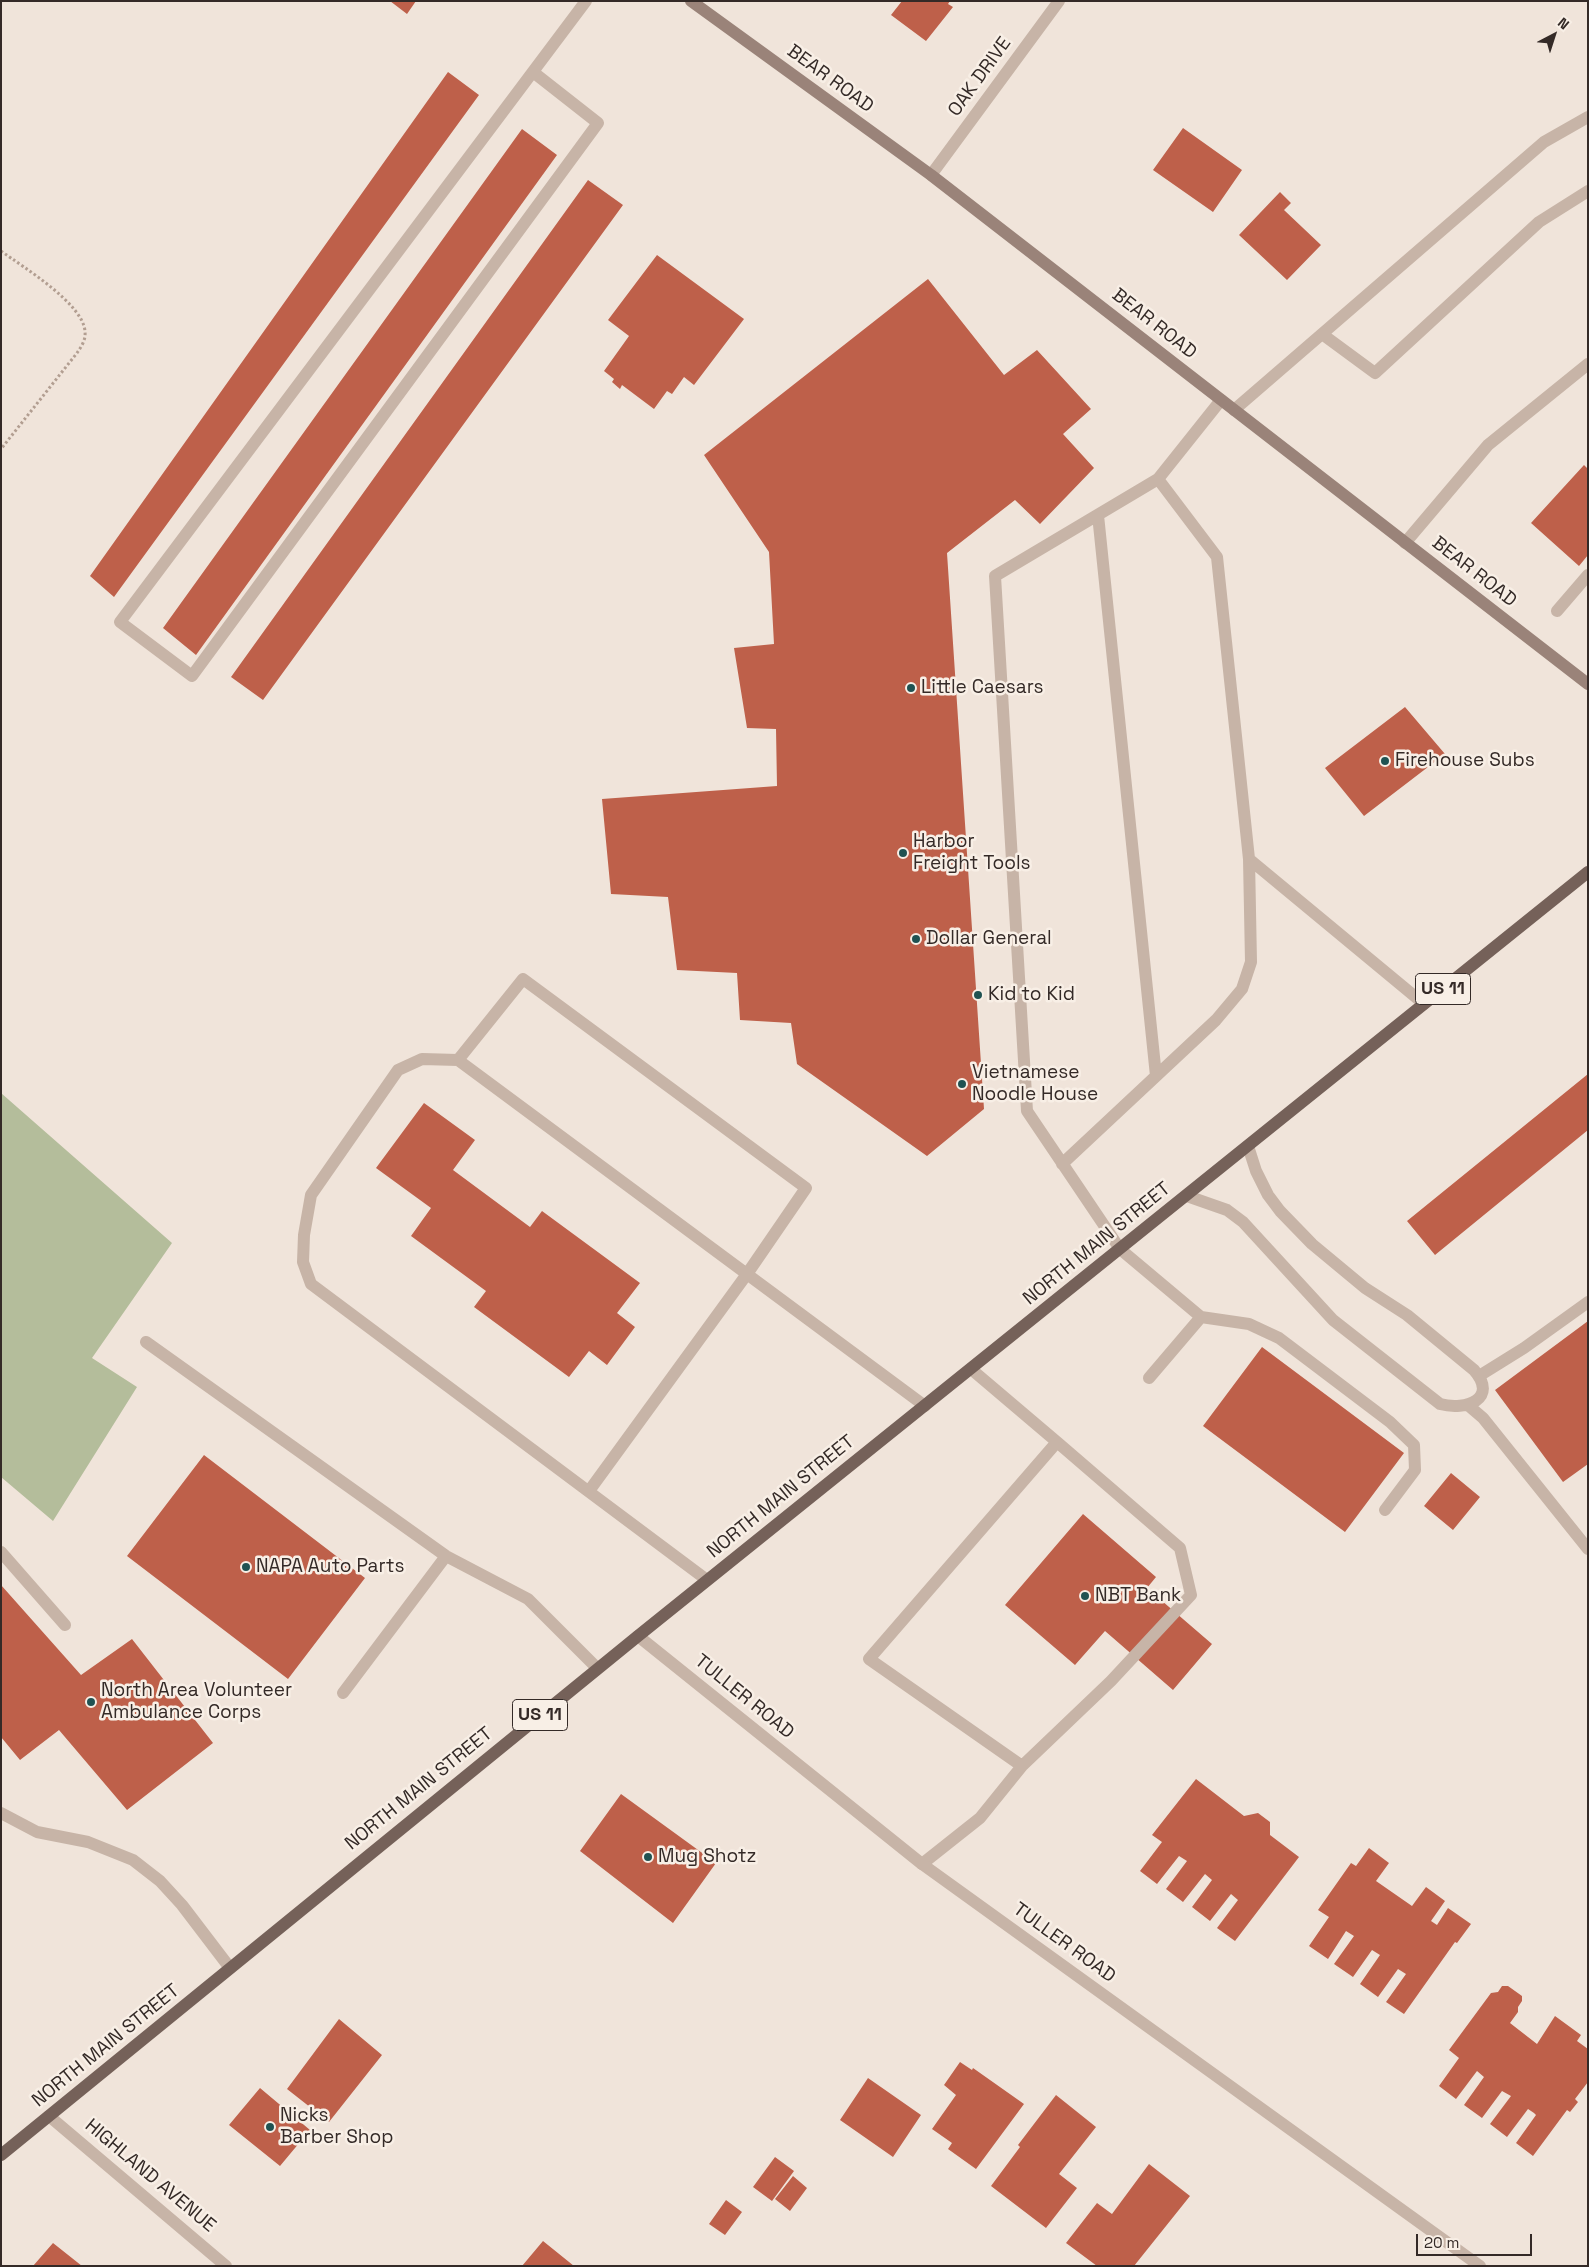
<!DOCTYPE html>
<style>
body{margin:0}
#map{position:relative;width:1589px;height:2267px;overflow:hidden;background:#f0e4da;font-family:"Space Grotesk",sans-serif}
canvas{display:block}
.frame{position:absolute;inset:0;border:2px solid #342a27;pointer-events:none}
.north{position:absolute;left:1529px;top:10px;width:50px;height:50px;-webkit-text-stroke:4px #f8efe6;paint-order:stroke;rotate:40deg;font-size:14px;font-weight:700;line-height:20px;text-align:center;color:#342a27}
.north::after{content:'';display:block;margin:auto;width:18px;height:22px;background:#342a27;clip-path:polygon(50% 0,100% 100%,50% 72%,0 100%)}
.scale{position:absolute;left:1416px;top:2234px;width:116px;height:22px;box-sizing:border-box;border:2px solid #342a27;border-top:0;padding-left:6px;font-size:15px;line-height:18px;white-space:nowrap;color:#342a27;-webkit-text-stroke:4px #f8efe6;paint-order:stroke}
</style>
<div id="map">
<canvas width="1589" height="2267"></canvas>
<div class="frame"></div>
<div class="north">N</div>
<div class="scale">20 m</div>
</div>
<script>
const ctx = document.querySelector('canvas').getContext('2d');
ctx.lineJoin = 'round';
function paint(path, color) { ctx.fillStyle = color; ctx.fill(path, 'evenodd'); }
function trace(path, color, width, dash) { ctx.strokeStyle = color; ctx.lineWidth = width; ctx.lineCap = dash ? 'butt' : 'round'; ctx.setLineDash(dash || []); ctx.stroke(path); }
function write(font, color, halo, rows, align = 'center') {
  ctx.font = font + ' "Space Grotesk",sans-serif'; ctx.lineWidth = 5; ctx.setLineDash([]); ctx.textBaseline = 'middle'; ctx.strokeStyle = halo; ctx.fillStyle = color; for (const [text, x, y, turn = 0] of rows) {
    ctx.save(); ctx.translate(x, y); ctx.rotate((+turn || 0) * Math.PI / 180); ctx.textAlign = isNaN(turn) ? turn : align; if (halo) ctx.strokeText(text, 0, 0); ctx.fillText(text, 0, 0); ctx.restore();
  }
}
const green = new Path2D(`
 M 1,1093 L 172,1243 L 92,1358 L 137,1387 L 53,1521 L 1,1477 Z`);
const building = new Path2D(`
 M 390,1 L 416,1 L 407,14 Z
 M 902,1 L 950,1 L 948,4 L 953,7 L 926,41 L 891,15 Z
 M 448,72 L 479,95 L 114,597 L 90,576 Z
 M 1183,128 L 1242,170 L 1213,212 L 1153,170 Z
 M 522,129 L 557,155 L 196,655 L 163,628 Z
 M 588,180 L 623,205 L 263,700 L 231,677 Z
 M 1280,192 L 1291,203 L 1284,210 L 1321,245 L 1287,280 L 1239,235 Z
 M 657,255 L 744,319 L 694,385 L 684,377 L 672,394 L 667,391 L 654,409 L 622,385 L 620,389 L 612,382 L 614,379 L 604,371 L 629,336 L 608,320 Z
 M 928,279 L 1004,375 L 1037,350 L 1091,409 L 1063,434 L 1094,468 L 1040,524 L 1015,500 L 947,553 L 984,1109 L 927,1156 L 797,1064 L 791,1023 L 740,1020 L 737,973 L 677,970 L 668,897 L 611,894 L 602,799 L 777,786 L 776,729 L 747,728 L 734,648 L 774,644 L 769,552 L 704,455 Z
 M 1584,465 L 1588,469 L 1588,555 L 1579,566 L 1531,523 Z
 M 1405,707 L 1445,754 L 1364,816 L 1325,768 Z
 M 1588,1074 L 1588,1130 L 1435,1255 L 1407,1221 Z
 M 424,1103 L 475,1140 L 453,1170 L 530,1227 L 542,1211 L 640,1283 L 617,1313 L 635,1327 L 607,1365 L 589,1351 L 569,1377 L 474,1307 L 486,1291 L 411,1236 L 431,1208 L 376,1168 Z
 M 1588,1321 L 1588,1464 L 1563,1482 L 1495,1390 Z
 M 1262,1347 L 1404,1453 L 1345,1532 L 1203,1426 Z
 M 204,1455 L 365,1578 L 288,1679 L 127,1556 Z
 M 1451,1473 L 1480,1497 L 1453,1530 L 1424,1506 Z
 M 1083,1514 L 1156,1577 L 1147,1588 L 1212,1644 L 1173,1690 L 1105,1631 L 1075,1665 L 1005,1605 Z
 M 1,1585 L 81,1675 L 132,1639 L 213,1743 L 127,1810 L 59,1730 L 20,1760 L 1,1737 Z
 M 1196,1779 L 1244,1816 L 1258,1813 L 1270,1822 L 1270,1835 L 1299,1857 L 1235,1941 L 1217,1928 L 1238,1900 L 1231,1894 L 1210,1921 L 1192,1907 L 1212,1880 L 1205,1874 L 1183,1902 L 1166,1889 L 1187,1861 L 1179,1856 L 1157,1884 L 1140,1871 L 1162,1842 L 1152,1835 Z
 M 621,1794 L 716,1863 L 673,1923 L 580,1851 Z
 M 1369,1848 L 1389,1863 L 1376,1881 L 1412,1906 L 1426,1887 L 1445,1901 L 1431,1921 L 1437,1925 L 1448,1908 L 1471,1924 L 1457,1943 L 1455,1942 L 1404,2014 L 1386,2002 L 1406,1974 L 1398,1969 L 1378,1997 L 1360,1984 L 1380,1955 L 1372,1950 L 1353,1977 L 1334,1964 L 1354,1936 L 1346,1931 L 1328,1959 L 1309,1946 L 1329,1917 L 1318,1910 L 1351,1863 L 1356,1866 Z
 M 1502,1986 L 1508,1986 L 1522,1996 L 1522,2001 L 1518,2007 L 1518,2012 L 1510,2023 L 1537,2044 L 1555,2016 L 1581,2035 L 1577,2041 L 1588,2049 L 1588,2082 L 1575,2099 L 1578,2102 L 1570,2112 L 1567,2110 L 1533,2156 L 1516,2143 L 1536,2115 L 1534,2113 L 1528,2109 L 1507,2137 L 1490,2124 L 1511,2096 L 1502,2091 L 1482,2118 L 1464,2105 L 1484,2077 L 1477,2071 L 1456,2099 L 1439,2086 L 1459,2058 L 1449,2050 L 1491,1993 L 1498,1992 Z
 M 339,2019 L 382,2055 L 329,2122 L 287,2089 Z
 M 960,2062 L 972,2070 L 973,2068 L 1024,2104 L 976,2169 L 948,2149 L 952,2143 L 932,2129 L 956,2095 L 944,2085 Z
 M 868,2078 L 921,2115 L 893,2157 L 840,2120 Z
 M 260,2088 L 310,2130 L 280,2166 L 229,2125 Z
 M 1056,2095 L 1096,2127 L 1059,2174 L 1077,2188 L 1046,2228 L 991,2186 L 1020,2147 L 1018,2145 Z
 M 775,2157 L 794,2171 L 772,2201 L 753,2187 Z
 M 1149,2164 L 1190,2196 L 1134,2266 L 1097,2266 L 1066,2243 L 1097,2203 L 1112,2214 Z
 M 793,2176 L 807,2188 L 790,2211 L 775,2199 Z
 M 726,2200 L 742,2212 L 725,2235 L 709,2224 Z
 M 543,2241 L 574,2266 L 522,2266 Z
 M 53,2243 L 82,2266 L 33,2266 Z`);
const path = new Path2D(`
 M 1,251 C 23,267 84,304 85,332 C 86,340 81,347 77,353 L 1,449`);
const service = new Path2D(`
 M 533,72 L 598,123 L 192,676 L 120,622 L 586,1
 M 1322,334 L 1375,373 L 1539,222 L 1588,191
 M 1221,400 L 1158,479 L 995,576 L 1027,1111 L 1120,1249 L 1201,1317 L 1249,1324 L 1279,1338 L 1390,1422 L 1414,1445 L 1415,1470 L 1385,1510
 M 1234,410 L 1544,142 L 1588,117
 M 1158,479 L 1217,557 L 1249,859 L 1424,1004
 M 1098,515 L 1156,1076
 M 1405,543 L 1488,445 L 1588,364
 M 1557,611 L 1588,575
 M 458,1060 L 523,979 L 806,1188 L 747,1274 L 589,1491
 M 1062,1164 L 1216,1020 L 1242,989 L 1251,962 L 1249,859
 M 1187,1196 L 1227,1210 L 1243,1222 L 1333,1320 L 1440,1404 C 1466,1411 1499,1399 1474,1370 L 1407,1315 L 1365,1288 L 1312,1244 L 1280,1211 L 1268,1195 L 1256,1171 L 1248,1146
 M 146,1342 L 446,1556 L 528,1599 L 597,1668
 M 1479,1376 L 1524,1348 L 1588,1302
 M 1149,1378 L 1201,1317
 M 1469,1406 L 1483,1418 L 1588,1549
 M 1,1552 L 65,1625
 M 707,1580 L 311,1284 L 303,1262 L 304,1235 L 311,1195 L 398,1070 L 422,1059 L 458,1060 L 925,1406
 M 343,1693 L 446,1556
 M 1022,1766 L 1111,1681 L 1191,1595 L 1180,1548 L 1057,1442
 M 1,1813 L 37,1832 L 88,1842 L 133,1860 L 160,1881 L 182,1905 L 230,1968
 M 922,1864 L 980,1818 L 1022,1766 L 869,1659 L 1057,1442 L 971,1369`);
const minor = new Path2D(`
 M 931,175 L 1059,1
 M 638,1636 L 922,1864 L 1480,2266
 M 49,2116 L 226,2266`);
const secondary = new Path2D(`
 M 691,1 L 931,175 L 1588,684`);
const primary = new Path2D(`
 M 1,2155 L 638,1636 L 1588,872`);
const markers = [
 [911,688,5,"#205252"],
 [1385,761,5,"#205252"],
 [903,853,5,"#205252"],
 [916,939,5,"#205252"],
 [978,995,5,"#205252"],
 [962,1084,5,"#205252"],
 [246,1567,5,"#205252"],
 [1085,1596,5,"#205252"],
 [91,1702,5,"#205252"],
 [648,1857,5,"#205252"],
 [270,2127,5,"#205252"]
];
const shields = [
 [1443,989,55],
 [540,1715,55]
];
const shieldNames = [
 ["US 11",1443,989],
 ["US 11",540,1715]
];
const streetNames = [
 ["OAK DRIVE",980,77,-54],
 ["BEAR ROAD",830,79,36],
 ["BEAR ROAD",1154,324,38],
 ["BEAR ROAD",1474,572,38],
 ["NORTH MAIN STREET",1097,1244,-39],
 ["NORTH MAIN STREET",781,1497,-39],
 ["TULLER ROAD",744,1697,39],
 ["NORTH MAIN STREET",419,1789,-39],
 ["TULLER ROAD",1064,1943,36],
 ["NORTH MAIN STREET",106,2046,-39],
 ["HIGHLAND AVENUE",150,2176,40]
];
const poiNames = [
 ["Little Caesars",921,688],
 ["Firehouse Subs",1395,761],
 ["Harbor",913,842],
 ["Freight Tools",913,864],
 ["Dollar General",926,939],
 ["Kid to Kid",988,995],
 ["Vietnamese",972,1073],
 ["Noodle House",972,1095],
 ["NAPA Auto Parts",256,1567],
 ["NBT Bank",1095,1596],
 ["North Area Volunteer",101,1691],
 ["Ambulance Corps",101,1713],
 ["Mug Shotz",658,1857],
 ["Nicks",280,2116],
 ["Barber Shop",280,2138]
];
paint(green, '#b4bd9b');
paint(building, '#be604a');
trace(path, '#b29e91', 3, [2.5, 2.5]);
trace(service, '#c7b4a7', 12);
trace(minor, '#c7b4a7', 12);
trace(secondary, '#9a8379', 12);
trace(primary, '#756159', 12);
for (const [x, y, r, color] of markers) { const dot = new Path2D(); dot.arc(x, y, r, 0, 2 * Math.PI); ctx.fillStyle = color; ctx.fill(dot); trace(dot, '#f8efe6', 2); }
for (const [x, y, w] of shields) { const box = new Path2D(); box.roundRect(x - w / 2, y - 15.5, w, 31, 4); ctx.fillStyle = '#f8efe6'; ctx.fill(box); trace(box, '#342a27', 1); }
write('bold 18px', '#342a27', null, shieldNames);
write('19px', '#342a27', '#f8efe6', streetNames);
write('19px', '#342a27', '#f8efe6', poiNames, 'left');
</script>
